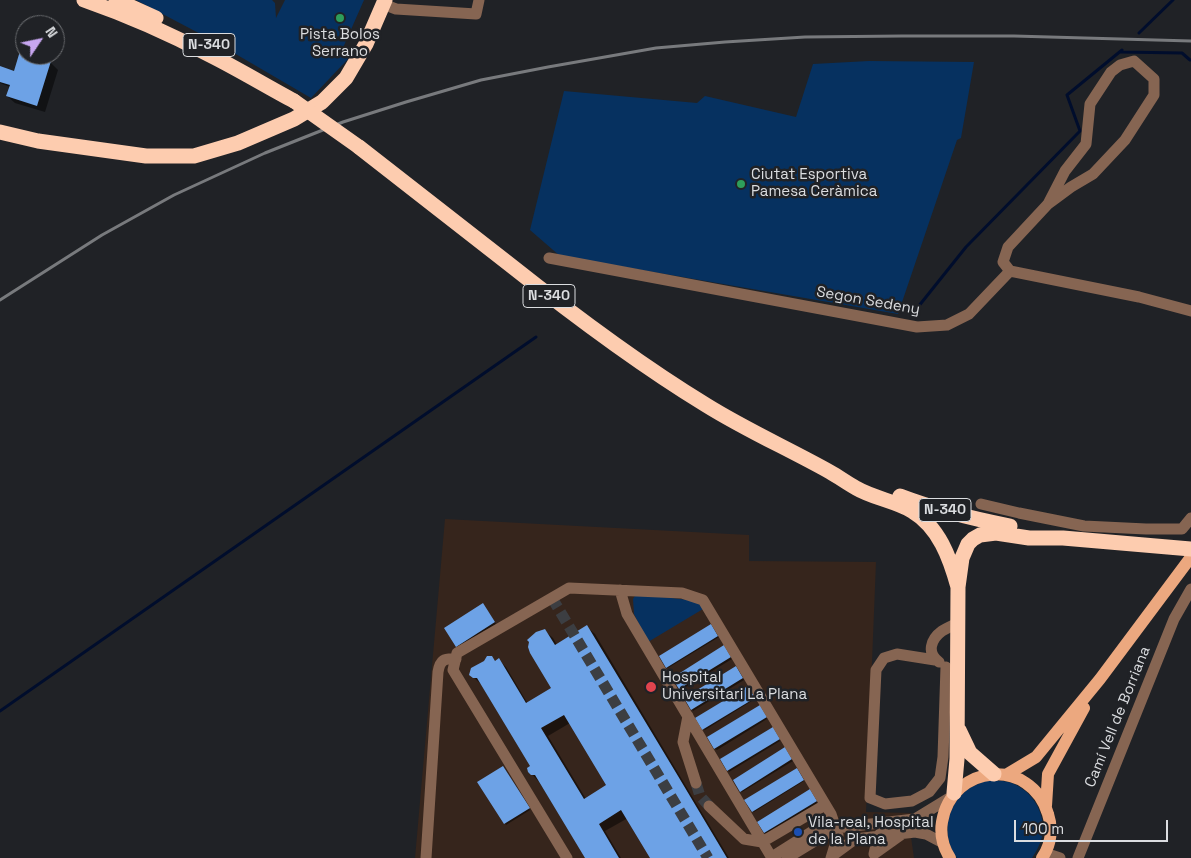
<!DOCTYPE html>
<meta charset="utf-8">
<style>
body{margin:0}
#map{position:relative;width:1191px;height:858px;overflow:hidden;background:#202226;font-family:"Space Grotesk",sans-serif}
canvas{display:block}
.north{position:absolute;left:15px;top:15px;width:50px;height:50px;box-sizing:border-box;background:#202226;border:1px solid #6b6d70;border-radius:50%;rotate:56deg;font-size:14px;font-weight:700;line-height:20px;text-align:center;color:#dbdde0}
.north::after{content:'';display:block;margin:auto;width:18px;height:22px;background:#c7a6f0;clip-path:polygon(50% 0,100% 100%,50% 72%,0 100%)}
.scale{position:absolute;left:1014px;top:820px;width:154px;height:22px;box-sizing:border-box;border:2px solid #dbdde0;border-top:0;padding-left:6px;font-size:15px;line-height:18px;white-space:nowrap;color:#dbdde0;-webkit-text-stroke:4px #202226;paint-order:stroke}
</style>
<div id="map">
<canvas width="1191" height="858"></canvas>
<div class="north">N</div>
<div class="scale">100 m</div>
</div>
<script>
const ctx = document.querySelector('canvas').getContext('2d');
ctx.lineJoin = 'round';
function paint(path, color) { ctx.fillStyle = color; ctx.fill(path, 'evenodd'); }
function trace(path, color, width, dash) { ctx.strokeStyle = color; ctx.lineWidth = width; ctx.lineCap = dash ? 'butt' : 'round'; ctx.setLineDash(dash || []); ctx.stroke(path); }
function write(font, color, halo, rows, align = 'center') {
  ctx.font = font + ' "Space Grotesk",sans-serif'; ctx.lineWidth = 5; ctx.setLineDash([]); ctx.textBaseline = 'middle'; ctx.strokeStyle = halo; ctx.fillStyle = color; for (const [text, x, y, turn = 0] of rows) {
    ctx.save(); ctx.translate(x, y); ctx.rotate((+turn || 0) * Math.PI / 180); ctx.textAlign = isNaN(turn) ? turn : align; if (halo) ctx.strokeText(text, 0, 0); ctx.fillText(text, 0, 0); ctx.restore();
  }
}
const medical = new Path2D(`
 M 445,519 L 749,535 L 749,561 L 876,562 L 866,812 L 911,813 L 911,837 L 914,858 L 415,858 Z`);
const green = new Path2D(`
 M 136,0 L 272,0 L 275,3 L 276,18 L 285,0 L 364,0 L 342,50 L 348,59 L 311,98 L 210,39 Z
 M 869,61 L 974,62 L 961,138 L 957,140 L 898,314 L 560,256 L 530,230 L 564,91 L 697,103 L 705,96 L 796,117 L 813,64 Z
 M 636,594 L 698,601 L 703,609 L 648,642 L 634,614 L 633,599 Z
 M 985,781 C 992,781 1001,780 1008,782 C 1031,788 1047,813 1042,837 C 1040,845 1036,852 1032,858 L 957,858 C 941,837 946,806 967,790 C 972,786 979,784 985,781 Z`);
const shadow = new Path2D(`
 M 25,54 L 50,62 L 58,70 L 45,112 L 15,103 L 7,96 L 10,87 L 0,83 L 0,68 L 15,72 Z
 M 484,606 L 496,624 L 458,647 L 457,646 Z
 M 711,625 L 719,637 L 668,668 L 667,667 Z
 M 587,627 L 595,634 L 729,858 L 652,858 L 628,818 L 605,831 L 621,858 L 587,858 L 539,782 L 529,771 L 531,766 L 482,685 L 471,675 L 492,658 L 496,662 L 499,660 L 506,667 L 528,704 L 553,689 L 545,631 L 553,638 L 557,645 ZM 570,723 L 608,786 L 586,799 L 548,736 Z
 M 725,648 L 732,659 L 681,690 L 680,689 L 673,678 Z
 M 738,669 L 744,680 L 693,711 L 692,709 Z
 M 749,689 L 755,699 L 705,730 L 703,729 Z
 M 761,708 L 767,719 L 717,750 L 715,749 L 709,738 Z
 M 774,730 L 780,741 L 729,772 L 728,770 L 722,760 Z
 M 786,750 L 793,761 L 742,792 L 741,791 Z
 M 504,768 L 530,810 L 506,825 L 505,823 Z
 M 798,770 L 804,781 L 754,812 L 752,811 Z
 M 811,792 L 817,803 L 767,834 L 765,833 L 759,822 Z`);
const stream = new Path2D(`
 M 1139,33 L 1173,0
 M 1121,52 L 1182,53 L 1190,60
 M 914,312 L 966,247 L 1080,131 L 1067,95 L 1122,50
 M 0,711 L 536,337`);
const building = new Path2D(`
 M 20,51 L 25,53 L 25,55 L 31,55 L 51,61 L 37,106 L 6,96 L 10,85 L 0,82 L 0,66 L 14,71 Z
 M 483,603 L 495,622 L 456,647 L 444,628 Z
 M 711,624 L 718,636 L 666,668 L 659,656 Z
 M 587,625 L 678,776 L 727,858 L 650,858 L 621,810 L 599,824 L 619,858 L 585,858 L 535,775 L 531,775 L 528,772 L 527,768 L 530,766 L 477,678 L 473,678 L 469,675 L 471,668 L 484,661 L 487,656 L 492,656 L 495,661 L 499,658 L 526,703 L 551,688 L 530,653 L 528,647 L 529,642 L 527,640 L 536,632 L 545,629 L 555,645 ZM 564,715 L 606,785 L 584,799 L 541,728 Z
 M 724,645 L 731,657 L 679,689 L 672,678 Z
 M 736,666 L 743,678 L 691,710 L 684,698 Z
 M 748,686 L 755,698 L 702,730 L 695,718 Z
 M 760,705 L 767,717 L 714,749 L 707,737 Z
 M 773,727 L 780,739 L 727,771 L 720,759 Z
 M 785,747 L 792,759 L 740,792 L 733,780 Z
 M 503,766 L 530,808 L 504,824 L 477,782 Z
 M 797,768 L 804,780 L 752,812 L 744,800 Z
 M 810,789 L 817,801 L 764,833 L 757,822 Z`);
const minorTunnel = new Path2D(`
 M 552,598 L 708,858
 M 696,783 L 700,796 L 709,806`);
const minor = new Path2D(`
 M 383,4 L 396,9 L 476,14 L 479,0
 M 549,258 L 917,327 L 947,325 L 969,314 L 1010,271 L 1139,297 L 1191,311
 M 1010,271 L 1003,262 L 1008,247 L 1048,204 L 1071,187 L 1093,174 L 1125,140 L 1154,95 L 1154,79 L 1134,61 L 1120,65 L 1111,72 L 1090,104 L 1086,144 L 1065,171 L 1048,204
 M 981,504 L 1019,513 L 1084,526 L 1146,529 L 1182,529 L 1191,518
 M 620,590 L 627,614 L 772,858
 M 935,660 L 897,654 L 884,658 L 876,670 L 870,798 L 885,804 L 912,801 L 929,792 L 940,778 L 943,757 L 946,667
 M 939,662 C 926,653 931,639 942,631 C 947,628 952,626 957,623
 M 688,716 L 683,742 L 696,783
 M 709,806 L 744,839 L 762,842 L 825,805
 M 883,831 L 878,836 L 874,854 L 902,834
 M 1045,853 L 1060,858
 M 832,856 L 855,839 L 915,832 L 926,834 L 943,843
 M 772,857 L 832,819
 M 426,858 L 438,672 C 440,660 444,658 456,659
 M 567,858 L 453,670 L 457,653 L 569,588 L 682,593 L 703,600 L 831,814 L 838,835 L 831,858
 M 787,858 L 836,828 L 915,819 L 951,797
 M 1078,858 L 1174,619 L 1191,589`);
const major = new Path2D(`
 M 1006,775 L 1036,757 L 1100,679 L 1191,557
 M 1046,806 L 1048,774 L 1084,708
 M 950,858 C 943,847 940,834 942,822 C 952,763 1031,757 1048,814 C 1053,829 1051,845 1042,858`);
const highway = new Path2D(`
 M 84,0 C 127,15 170,34 210,55 C 238,69 266,86 294,101
 M 116,0 L 156,18
 M 0,132 L 38,141 L 146,156 L 194,156 L 238,143 L 294,119 L 322,102 L 346,78 L 366,44 L 385,0
 M 359,147 C 409,186 459,225 509,264 C 572,314 637,363 706,405 C 746,430 789,449 830,472 C 839,477 847,483 856,488 C 873,498 895,501 912,511 C 939,527 950,558 958,587
 M 900,496 C 934,509 974,519 1010,526
 M 959,730 L 970,753 L 994,774
 M 954,793 L 957,759 L 958,587 L 962,558 L 968,544 L 973,539 L 980,535 L 996,533 L 1029,538 L 1063,538 L 1191,549`);
const rail = new Path2D(`
 M 0,300 L 102,235 L 174,195 L 265,153 L 343,122 L 406,102 L 481,80 L 548,67 L 656,48 L 725,42 L 805,37 L 902,36 L 1014,36 L 1191,41`);
const highwayBridge = new Path2D(`
 M 294,101 L 359,147`);
const markers = [
 [340,18,5,"#2e9e5b"],
 [741,184,5,"#2e9e5b"],
 [651,687,6,"#e0444e"],
 [798,832,5,"#1a4fb4"]
];
const shields = [
 [209,45,52],
 [549,296,52],
 [945,510,52]
];
const shieldNames = [
 ["N-340",209,45],
 ["N-340",549,296],
 ["N-340",945,510]
];
const poiNames = [
 ["Pista Bolos",340,35,"center"],
 ["Serrano",340,52,"center"],
 ["Ciutat Esportiva",751,175],
 ["Pamesa Ceràmica",751,192],
 ["Hospital",662,678],
 ["Universitari La Plana",662,695],
 ["Vila-real, Hospital",808,823],
 ["de la Plana",808,840]
];
const streetNames = [
 ["Segon Sedeny",868,301,10],
 ["Camí Vell de Borriana",1118,717,-68]
];
paint(medical, '#36251c');
paint(green, '#063160');
paint(shadow, '#0007');
trace(stream, '#000d2c', 3);
paint(building, '#6da2e6');
trace(minorTunnel, '#3c3e42', 11, [11, 5.5]);
trace(minor, '#866552', 11);
trace(major, '#eca87f', 12);
trace(highway, '#fdccaf', 15);
trace(rail, '#787a7d', 3);
trace(highwayBridge, '#fdccaf', 15);
for (const [x, y, r, color] of markers) { const dot = new Path2D(); dot.arc(x, y, r, 0, 2 * Math.PI); ctx.fillStyle = color; ctx.fill(dot); trace(dot, '#202226', 2); }
for (const [x, y, w] of shields) { const box = new Path2D(); box.roundRect(x - w / 2, y - 11.5, w, 23, 4); ctx.fillStyle = '#202226'; ctx.fill(box); trace(box, '#dbdde0', 1); }
write('bold 14px', '#dbdde0', null, shieldNames);
write('15px', '#dbdde0', '#202226', poiNames, 'left');
write('15px', '#dbdde0', '#202226', streetNames);
</script>
